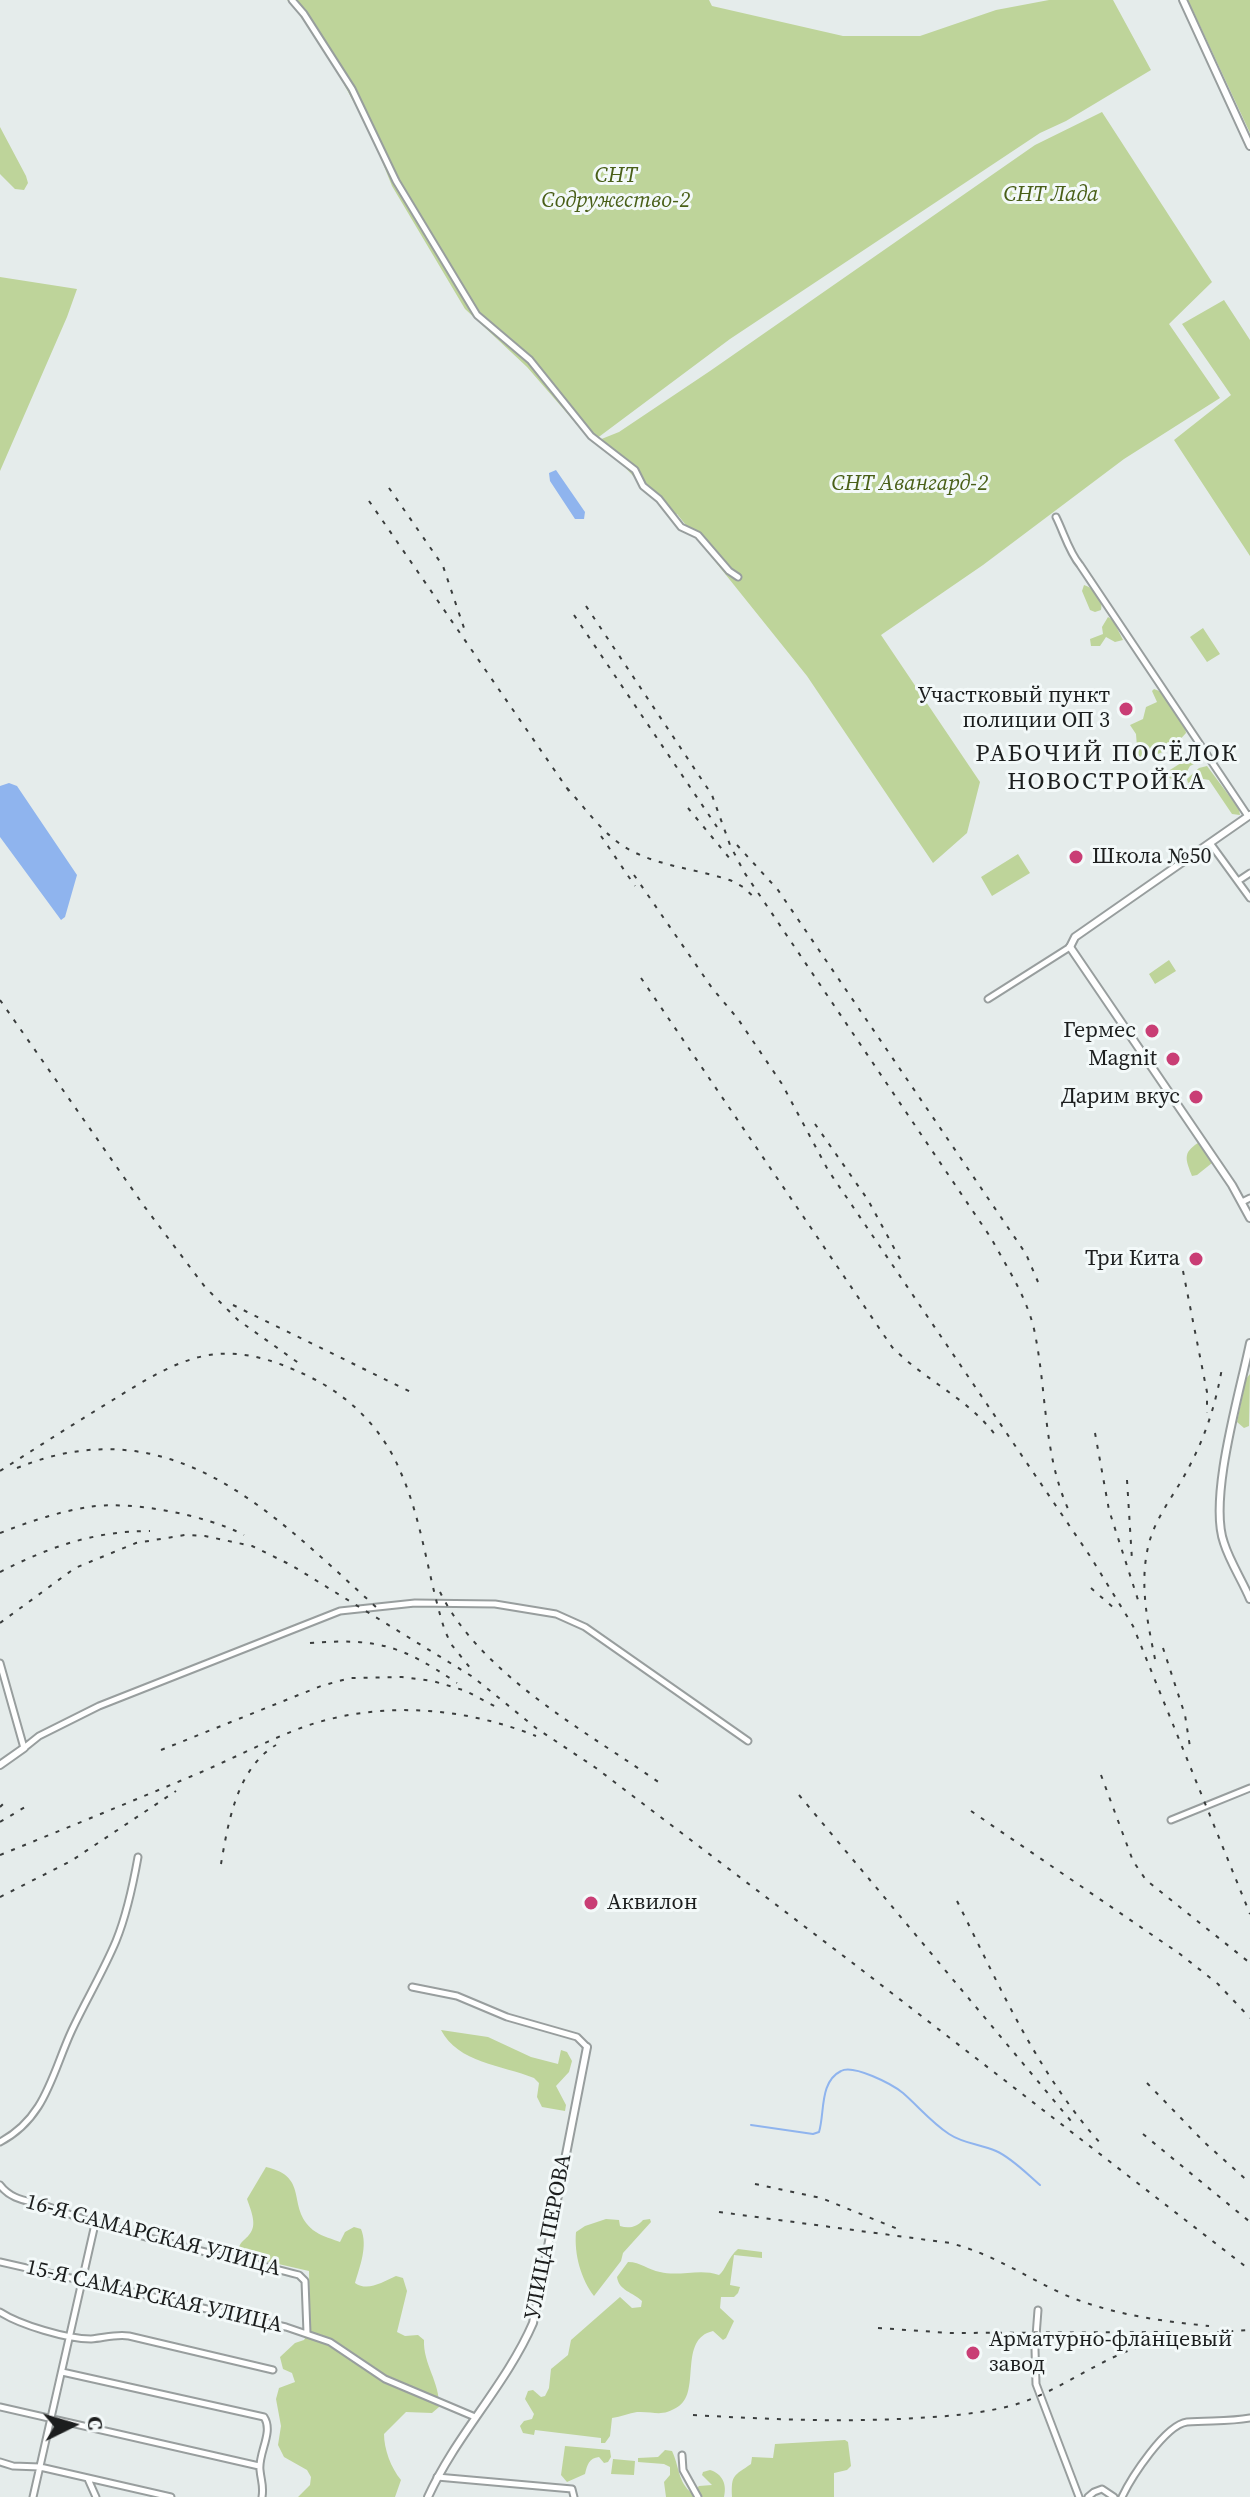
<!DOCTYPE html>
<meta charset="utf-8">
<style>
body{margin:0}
#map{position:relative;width:1250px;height:2497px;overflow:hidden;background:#e5eceb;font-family:"Source Serif 4",serif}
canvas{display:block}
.north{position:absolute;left:32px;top:2385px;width:80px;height:80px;-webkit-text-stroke:6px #f3f9f9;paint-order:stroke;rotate:85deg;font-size:22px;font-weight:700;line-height:32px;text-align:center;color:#1c1e1e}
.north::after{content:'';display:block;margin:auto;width:28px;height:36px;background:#1c1e1e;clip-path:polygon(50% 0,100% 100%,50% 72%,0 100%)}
</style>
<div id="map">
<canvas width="1250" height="2497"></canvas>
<div class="north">С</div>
</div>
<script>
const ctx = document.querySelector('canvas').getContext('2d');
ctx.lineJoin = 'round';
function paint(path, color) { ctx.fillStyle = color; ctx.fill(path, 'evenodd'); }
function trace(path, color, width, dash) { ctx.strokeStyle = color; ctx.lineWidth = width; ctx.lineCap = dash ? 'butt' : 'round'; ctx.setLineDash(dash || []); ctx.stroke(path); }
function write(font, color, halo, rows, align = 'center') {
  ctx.font = font + ' "Source Serif 4",serif'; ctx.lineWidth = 6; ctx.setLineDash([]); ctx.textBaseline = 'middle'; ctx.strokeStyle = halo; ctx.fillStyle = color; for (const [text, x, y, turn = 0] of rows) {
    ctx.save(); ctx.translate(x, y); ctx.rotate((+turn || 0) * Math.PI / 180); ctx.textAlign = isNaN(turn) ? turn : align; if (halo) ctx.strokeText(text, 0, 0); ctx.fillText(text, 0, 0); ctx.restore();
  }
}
const green = new Path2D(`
 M 287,0 L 709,0 L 712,6 L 843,36 L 920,36 L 996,10 L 1049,0 L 1113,0 L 1151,70 L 1066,121 L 1040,133 L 730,339 L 592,442 L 527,367 L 465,309 L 392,186 L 371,134 L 316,33 Z
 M 1188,0 L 1250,0 L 1250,133 Z
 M 1102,112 L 1212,282 L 1169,324 L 1220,398 L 1124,459 L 983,565 L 881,635 L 980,782 L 967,833 L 933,863 L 807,676 L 677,514 L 672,517 L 599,440 L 619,432 L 710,371 L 1035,145 Z
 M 0,127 L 26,176 L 28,183 L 24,190 L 15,189 L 0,174 Z
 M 0,277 L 77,289 L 67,317 L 0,471 Z
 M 1224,300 L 1250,340 L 1250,556 L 1174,440 L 1231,395 L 1182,324 Z
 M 1084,585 C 1094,588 1104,599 1101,610 L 1095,612 L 1090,610 L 1082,591 Z
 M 1108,617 L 1113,620 L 1123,640 L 1115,642 L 1106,637 L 1100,646 L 1091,646 L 1090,639 L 1103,634 L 1102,627 Z
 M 1203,628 L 1220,654 L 1207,662 L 1190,637 Z
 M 1154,689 L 1162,692 L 1185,727 L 1186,733 C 1177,744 1162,755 1147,757 L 1142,764 L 1138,760 L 1136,734 L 1130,725 L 1143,719 L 1146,707 L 1157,702 L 1152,691 Z
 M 1191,742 L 1201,752 L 1200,761 L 1190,766 L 1186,773 L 1171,779 L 1165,773 L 1189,758 L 1187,746 Z
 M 1207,766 L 1239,809 L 1240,815 L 1232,814 L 1209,780 L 1198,778 L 1188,783 L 1187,779 L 1199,768 Z
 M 1018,854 L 1030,873 L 992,896 L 981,877 Z
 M 1169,960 L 1176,971 L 1155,984 L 1149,974 Z
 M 1198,1143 L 1212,1163 L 1197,1175 L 1192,1176 C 1186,1160 1182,1153 1198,1143 Z
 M 1250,1374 L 1249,1426 L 1244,1428 L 1237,1422 L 1246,1379 Z
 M 441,2030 L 488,2037 L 531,2057 L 558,2064 L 561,2050 L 567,2052 L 572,2061 L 569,2072 L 556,2086 L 566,2105 L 565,2111 L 542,2107 L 537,2097 L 539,2083 L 534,2078 C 502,2065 458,2063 441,2030 Z
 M 266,2167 C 312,2177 284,2210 316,2232 C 323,2237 333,2239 340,2242 L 345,2232 L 354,2227 L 361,2229 C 368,2246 360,2266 355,2283 C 368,2292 382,2282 396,2276 L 403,2278 L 407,2291 L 397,2332 L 405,2336 L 418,2335 L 424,2340 C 423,2364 440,2382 439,2407 L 432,2413 L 406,2412 L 384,2434 C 384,2449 391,2468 401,2480 L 395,2497 L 298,2497 L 310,2485 L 311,2477 L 307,2470 L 284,2457 L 278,2445 L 281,2426 L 276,2399 L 279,2388 L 295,2382 L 292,2373 L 283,2369 L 280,2357 L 295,2343 L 304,2340 L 310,2330 L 309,2271 L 239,2255 C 237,2241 245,2242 251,2232 C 257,2223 250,2208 247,2199 Z
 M 606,2219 L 619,2220 L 620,2226 C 629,2229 637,2227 643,2220 L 650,2219 L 651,2222 L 623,2253 L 621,2261 L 594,2296 C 581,2279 574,2254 576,2232 L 585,2226 Z
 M 738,2249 L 762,2252 L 762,2258 L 734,2255 L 730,2285 L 740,2287 L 738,2293 L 734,2297 L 721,2297 L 720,2308 L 734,2321 L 726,2338 L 723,2340 L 713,2331 C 678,2339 701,2391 679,2406 C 661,2418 655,2411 637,2412 C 629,2413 621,2417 612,2418 L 610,2436 L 605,2443 L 601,2443 L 601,2438 L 535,2430 L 534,2435 L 523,2433 L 520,2426 L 524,2421 L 532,2419 L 534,2414 L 525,2399 L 528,2391 L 533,2390 L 541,2397 L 545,2396 L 549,2388 L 551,2369 L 568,2355 L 571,2340 L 620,2297 L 632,2308 L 641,2307 L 642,2301 C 633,2292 619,2291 617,2277 L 628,2262 C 641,2262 648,2270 660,2272 C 679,2277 700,2268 719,2275 C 725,2271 728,2257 738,2249 Z
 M 845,2440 L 848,2442 L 851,2466 L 847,2470 L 834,2473 L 834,2497 L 732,2497 C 731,2474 734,2476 751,2464 L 752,2457 L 773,2458 L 775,2444 Z
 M 565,2446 L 610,2450 L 611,2457 L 608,2462 L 604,2463 L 599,2457 C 589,2458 587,2465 585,2474 L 567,2482 L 561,2475 Z
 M 665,2450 L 672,2451 C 679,2465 678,2483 692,2493 L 699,2486 L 712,2485 L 702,2475 L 703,2472 L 710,2470 C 723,2474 727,2485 724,2497 L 666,2497 L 664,2482 L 670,2475 L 670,2467 L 664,2464 L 638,2462 L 638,2458 L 658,2457 Z
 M 613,2459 L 635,2461 L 634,2475 L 611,2474 Z`);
const water = new Path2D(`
 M 556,470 L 585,512 L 584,519 L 575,519 L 550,481 L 549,473 Z
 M 9,783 L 17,786 L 77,875 L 65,917 L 61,920 L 0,837 L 0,786 Z`);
const stream = new Path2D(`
 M 751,2125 L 813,2134 L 819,2132 C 825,2113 819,2082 841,2071 C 853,2064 892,2084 903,2093 C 919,2107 931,2122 949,2134 C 964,2144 980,2144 996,2151 C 1012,2158 1027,2174 1040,2185`);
const minor = new Path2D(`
 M 292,0 L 304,14 L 352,89 L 396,181 L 477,315 L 530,360 L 591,436 L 635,470 L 643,486 L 659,499 L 681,527 L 698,535 L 729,571 L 738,577
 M 1056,517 C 1064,533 1069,552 1080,565 L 1248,816
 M 1210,843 L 1250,898
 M 1238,881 L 1250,873
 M 988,999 L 1070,947
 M 1242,1202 L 1250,1198
 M 0,1663 L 24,1748 L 39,1736 L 99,1706 L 340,1611 L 415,1603 L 495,1604 L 556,1614 L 585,1627 L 748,1741
 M 1171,1820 L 1250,1788
 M 412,1987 L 457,1996 L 507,2017 L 577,2037 L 587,2047
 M 0,2142 C 46,2118 52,2073 72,2030 C 86,2000 103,1972 116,1941 C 127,1914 133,1885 138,1857
 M 0,2185 C 13,2202 30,2200 49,2207 C 130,2237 215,2253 299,2275 L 305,2281 L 307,2333
 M 0,2262 L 286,2327 L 330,2342 L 385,2379 L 475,2417
 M 1038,2310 L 1035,2349 L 1036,2384 L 1079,2497
 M 0,2312 C 20,2325 67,2339 91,2339 C 104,2338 115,2334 129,2336 L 273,2370
 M 62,2372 L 264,2417 C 274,2432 258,2453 260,2470 C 261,2481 264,2486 262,2497
 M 0,2407 L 259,2466
 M 682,2455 L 683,2470 L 698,2497
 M 0,2462 L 13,2466 L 40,2467 L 171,2497
 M 437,2477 L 572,2489 L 574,2497
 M 88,2479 L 96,2497
 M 33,2497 L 95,2224
 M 1088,2497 L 1094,2492 L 1102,2489 L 1114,2497
 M 1122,2497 C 1131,2478 1165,2425 1187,2422 C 1208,2420 1229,2422 1250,2418`);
const tertiary = new Path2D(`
 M 1183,0 L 1250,146
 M 1070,947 L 1075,937 L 1250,815
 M 0,1765 L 24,1748
 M 428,2497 C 456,2435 506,2385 533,2323 L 587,2047`);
const secondary = new Path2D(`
 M 1070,947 L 1232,1185 L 1250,1218
 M 1250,1343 C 1240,1392 1208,1499 1224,1543 C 1230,1562 1242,1580 1250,1599`);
const rail = new Path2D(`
 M 389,488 L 443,566 L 465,631
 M 369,501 L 573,797
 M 586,606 L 712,795 L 730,845 L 744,872 L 991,1238 C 1009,1271 1030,1302 1036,1339 C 1047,1398 1044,1461 1071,1515
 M 574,615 L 717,827
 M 567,788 C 586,809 605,837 630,850 C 661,867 699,869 732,881 L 743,887 L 755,898
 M 688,808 L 731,860
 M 601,836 L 635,886
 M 737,845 L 778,890 L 1026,1254 L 1038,1282
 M 634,875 L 712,988 L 738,1019 L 782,1084 L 828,1170 L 1090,1556 L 1133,1626 L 1250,1914
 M 641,978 L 892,1347 C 924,1380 968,1398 996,1436
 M 0,1000 L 144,1206 L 205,1287 L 238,1320 L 300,1364
 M 815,1124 L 868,1200 L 900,1259
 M 1183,1271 L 1207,1392 L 1207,1413
 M 233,1305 L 415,1394
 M 1095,1433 L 1109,1510 L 1139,1603
 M 17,1468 C 172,1405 272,1513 376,1607
 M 0,1471 C 36,1448 72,1425 108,1403 C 186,1354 223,1334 312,1378 C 352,1398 384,1431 401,1473 C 423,1523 428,1579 445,1631 L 451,1644 L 471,1669
 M 1127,1480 L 1132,1560
 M 0,1533 C 28,1522 58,1512 88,1507 C 130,1500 206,1515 244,1535
 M 0,1572 C 49,1547 94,1531 150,1531
 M 1091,1588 L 1115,1609
 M 440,1592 C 481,1676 591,1734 664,1786
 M 0,1623 L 75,1568 L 136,1543 L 185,1535 L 205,1536 L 252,1546 L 291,1565 L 473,1677 L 536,1728 L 596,1768 L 858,1967 L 1250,2270
 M 310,1643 C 377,1638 401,1645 457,1683
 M 1163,1648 L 1185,1715 L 1190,1747
 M 1155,1659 C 1147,1620 1139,1582 1149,1543 C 1157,1514 1176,1493 1189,1467 C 1206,1435 1216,1403 1222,1368
 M 161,1750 L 321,1686 L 350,1678 L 402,1677 L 433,1681 L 466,1691 L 498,1708
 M 1101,1775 L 1133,1861 L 1146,1880 L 1250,1963
 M 799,1795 L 1071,2121
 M 0,1807 L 3,1804
 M 971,1811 L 1180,1954 L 1218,1984 L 1250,2018
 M 0,1822 L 25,1807
 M 0,1855 C 64,1829 128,1803 192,1776 C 228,1761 262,1743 298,1729 C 375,1700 461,1706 536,1736
 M 221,1864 C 228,1823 237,1768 276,1745
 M 0,1897 L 71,1861 L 176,1791
 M 957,1901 C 999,1985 1037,2073 1101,2144
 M 1147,2083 L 1205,2143 L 1250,2183
 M 1143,2134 L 1250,2222
 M 755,2184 L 821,2198 L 898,2229
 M 719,2212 L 950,2243 C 993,2254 1024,2276 1063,2294 C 1109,2314 1160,2321 1209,2326
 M 878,2328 L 950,2333 L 1170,2332
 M 693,2415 C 762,2419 830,2422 899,2419 C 938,2417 976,2415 1014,2405 C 1052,2394 1087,2368 1123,2353 C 1163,2336 1206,2333 1248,2330`);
const markers = [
 [1126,709,8,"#c93e75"],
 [1076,857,8,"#c93e75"],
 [1152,1031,8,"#c93e75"],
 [1173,1059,8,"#c93e75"],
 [1196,1097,8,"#c93e75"],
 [1196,1259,8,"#c93e75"],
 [591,1903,8,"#c93e75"],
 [973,2353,8,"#c93e75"]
];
const parkNames = [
 ["СНТ",616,176],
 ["Содружество-2",616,201],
 ["СНТ Лада",1051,195],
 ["СНТ Авангард-2",910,484]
];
const poiNames = [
 ["Участковый пункт",1110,696],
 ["полиции ОП 3",1110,721],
 ["Школа №50",1092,857,"left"],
 ["Гермес",1136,1031],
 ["Magnit",1157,1059],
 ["Дарим вкус",1180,1097],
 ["Три Кита",1180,1259],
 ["Аквилон",607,1903,"left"],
 ["Арматурно-фланцевый",989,2340,"left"],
 ["завод",989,2365,"left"]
];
const streetNames = [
 ["16-Я САМАРСКАЯ УЛИЦА",153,2236,15],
 ["УЛИЦА ПЕРОВА",549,2237,-79],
 ["15-Я САМАРСКАЯ УЛИЦА",154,2297,13]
];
const neighbourhoodNames = [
 ["РАБОЧИЙ ПОСЁЛОК",1107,755],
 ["НОВОСТРОЙКА",1107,783]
];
paint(green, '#bed49a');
paint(water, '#8fb4ee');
trace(stream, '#8fb4ee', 2);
trace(minor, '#989e9e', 9);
trace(tertiary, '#989e9e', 10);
trace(secondary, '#989e9e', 10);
trace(minor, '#fff', 5);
trace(tertiary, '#fff', 6);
trace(secondary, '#fff', 6);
trace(rail, '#3a3d3d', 2, [4, 8]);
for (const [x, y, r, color] of markers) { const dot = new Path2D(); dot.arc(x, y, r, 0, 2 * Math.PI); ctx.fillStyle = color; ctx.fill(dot); trace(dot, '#f3f9f9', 3); }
write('italic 22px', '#495f18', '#f3f9f9', parkNames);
write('22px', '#1c1e1e', '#f3f9f9', poiNames, 'right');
write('22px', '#1c1e1e', '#f3f9f9', streetNames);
ctx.letterSpacing = '2px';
write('24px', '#1c1e1e', '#f3f9f9', neighbourhoodNames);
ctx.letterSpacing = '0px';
</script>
